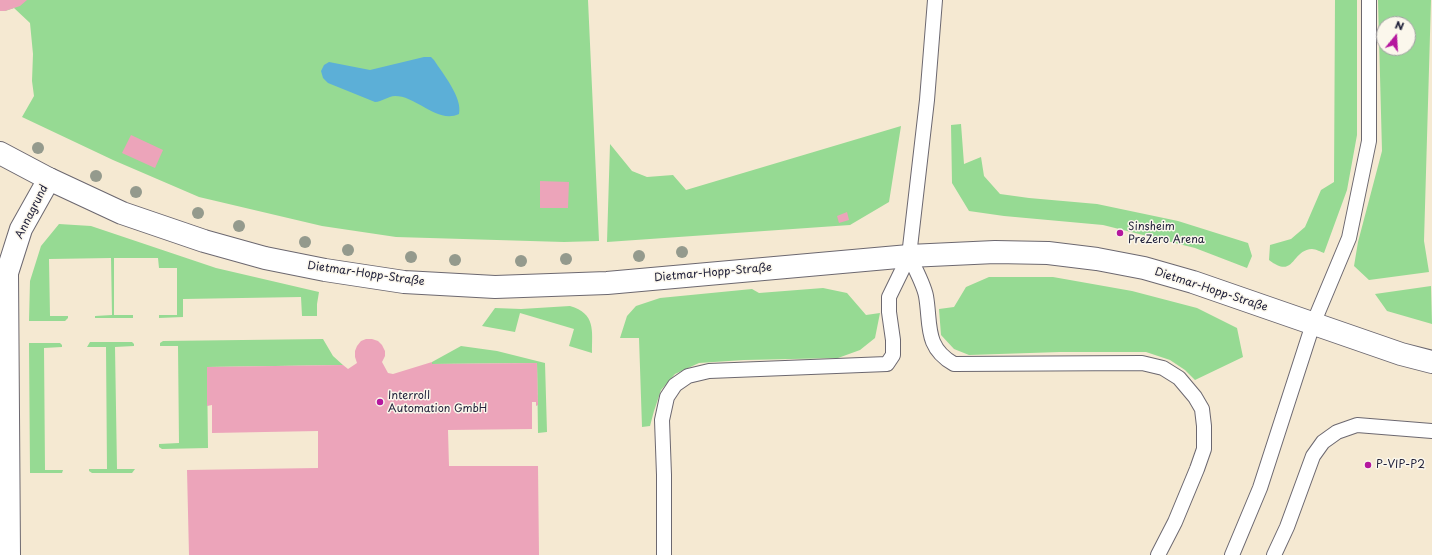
<!DOCTYPE html>
<meta charset="utf-8">
<style>
body{margin:0}
#map{position:relative;width:1432px;height:555px;overflow:hidden;background:#f5e9d2;font-family:"Playpen Sans",sans-serif}
canvas{display:block}
.north{position:absolute;left:1376px;top:16px;width:40px;height:40px;box-sizing:border-box;background:#fbf7ec;border:1px solid #a4a2a5;border-radius:50%;rotate:18deg;font-size:11px;font-weight:700;line-height:16px;text-align:center;color:#22223b}
.north::after{content:'';display:block;margin:auto;width:14px;height:18px;background:#b5179e;clip-path:polygon(50% 0,100% 100%,50% 72%,0 100%)}
</style>
<div id="map">
<canvas width="1432" height="555"></canvas>
<div class="north">N</div>
</div>
<script>
const ctx = document.querySelector('canvas').getContext('2d');
ctx.lineJoin = 'round';
function paint(path, color) { ctx.fillStyle = color; ctx.fill(path, 'evenodd'); }
function trace(path, color, width, dash) { ctx.strokeStyle = color; ctx.lineWidth = width; ctx.lineCap = dash ? 'butt' : 'round'; ctx.setLineDash(dash || []); ctx.stroke(path); }
function write(font, color, halo, rows, align = 'center') {
  ctx.font = font + ' "Playpen Sans",sans-serif'; ctx.lineWidth = 3; ctx.setLineDash([]); ctx.textBaseline = 'middle'; ctx.strokeStyle = halo; ctx.fillStyle = color; for (const [text, x, y, turn = 0] of rows) {
    ctx.save(); ctx.translate(x, y); ctx.rotate((+turn || 0) * Math.PI / 180); ctx.textAlign = isNaN(turn) ? turn : align; if (halo) ctx.strokeText(text, 0, 0); ctx.fillText(text, 0, 0); ctx.restore();
  }
}
const green = new Path2D(`
 M 0,0 L 588,0 L 599,241 L 564,242 L 396,237 L 322,226 L 199,197 L 113,160 L 22,117 L 34,96 L 32,81 L 33,54 L 30,23 L 14,8 L 5,11 L 0,11 Z
 M 1335,0 L 1357,0 L 1357,135 L 1347,190 L 1324,253 C 1321,252 1316,249 1312,249 C 1291,250 1295,280 1269,260 L 1270,245 L 1291,239 L 1305,227 L 1321,190 L 1334,182 Z
 M 1378,0 L 1431,0 L 1424,241 L 1429,272 L 1369,280 L 1354,266 L 1358,242 L 1382,151 ZM 1384,24 L 1408,24 L 1408,48 L 1384,48 Z
 M 961,124 L 964,164 L 981,157 L 984,176 L 1000,194 L 1029,198 L 1097,204 L 1178,221 L 1248,243 L 1252,256 L 1247,268 L 1195,248 L 1103,225 L 1004,216 L 969,211 L 952,183 L 951,125 Z
 M 901,126 L 889,202 L 850,225 L 607,242 L 610,144 L 632,171 L 647,177 L 673,175 L 686,190 Z
 M 59,224 L 91,226 L 216,268 L 319,292 L 317,304 L 317,316 L 302,316 L 301,297 L 183,299 L 183,317 L 159,318 L 159,315 L 177,315 L 177,268 L 159,268 L 158,258 L 114,258 L 114,315 L 133,315 L 133,318 L 95,318 L 95,316 L 112,315 L 111,258 L 49,259 L 50,316 L 68,316 L 68,318 L 65,321 L 29,321 L 30,281 L 41,246 Z
 M 989,277 L 1053,277 L 1132,291 L 1197,308 L 1237,328 L 1243,357 L 1195,380 L 1185,370 L 1170,360 L 1146,352 L 1060,352 L 969,355 L 954,349 L 941,335 L 939,309 L 954,307 L 966,287 Z
 M 1431,286 L 1432,324 L 1387,311 L 1375,294 Z
 M 823,288 L 847,293 L 866,315 L 880,313 L 875,338 L 860,350 L 838,358 L 744,360 L 699,363 L 675,374 L 661,390 L 654,411 L 650,426 L 642,427 L 639,338 L 620,338 L 627,316 L 636,306 L 660,298 L 752,289 L 759,293 Z
 M 570,306 C 596,314 592,330 592,353 L 569,346 L 574,329 L 520,313 L 515,332 L 482,326 L 495,308 L 521,309 Z
 M 323,339 L 333,356 L 343,365 L 207,367 L 208,448 L 162,449 L 159,447 L 159,444 L 179,443 L 178,346 L 160,346 L 160,343 L 163,341 Z
 M 90,342 L 132,342 L 134,344 L 134,346 L 115,347 L 117,469 L 135,469 L 132,473 L 92,473 L 89,471 L 89,469 L 107,469 L 106,347 L 87,347 Z
 M 29,343 L 60,343 L 62,345 L 62,347 L 44,348 L 45,470 L 63,470 L 62,473 L 30,473 Z
 M 461,346 L 497,351 L 545,363 L 547,432 L 538,433 L 537,363 L 432,364 L 432,362 Z`);
const water = new Path2D(`
 M 424,57 L 431,57 L 434,60 C 443,74 463,98 459,114 C 437,124 417,96 395,96 C 388,96 382,102 375,102 L 328,83 L 323,78 L 321,71 L 324,65 L 329,62 L 370,70 Z`);
const building = new Path2D(`
 M 0,0 L 27,0 L 20,6 L 5,11 L 0,11 Z
 M 131,135 L 163,150 L 155,168 L 122,153 Z
 M 540,181 L 569,182 L 568,208 L 540,208 Z
 M 847,212 L 849,220 L 839,223 L 837,216 Z
 M 366,339 L 372,339 L 378,341 L 382,345 L 385,351 L 385,356 L 382,362 L 388,373 L 393,374 L 432,362 L 432,364 L 537,363 L 538,405 L 536,406 L 536,402 L 532,402 L 532,429 L 448,430 L 449,466 L 538,466 L 539,555 L 189,555 L 187,470 L 318,468 L 318,431 L 212,433 L 212,405 L 207,406 L 207,367 L 343,365 L 348,369 L 357,363 L 355,357 L 355,351 L 357,346 L 361,341 Z`);
const service = new Path2D(`
 M 909,256 C 914,266 924,285 926,296 C 931,324 924,347 954,364 L 1142,363 L 1163,368 L 1179,378 L 1195,397 L 1202,409 L 1204,426 L 1204,449 L 1197,469 L 1175,522 L 1158,555
 M 664,555 L 664,475 L 662,420 L 667,397 L 675,385 L 688,376 L 709,371 L 887,364 L 893,355 L 893,340 L 889,312 L 889,297 L 909,256 L 927,100 L 935,0
 M 1232,555 L 1260,488 L 1313,324 L 1349,238 L 1369,141 L 1369,0
 M 1274,555 L 1287,527 L 1313,456 L 1323,442 L 1337,432 L 1357,425 L 1432,431`);
const minor = new Path2D(`
 M 9,555 L 7,273 L 21,229 L 49,179`);
const tertiary = new Path2D(`
 M 0,153 L 49,179 L 122,213 L 204,241 L 265,258 L 325,270 L 404,282 L 495,287 L 607,283 L 909,256 L 995,252 L 1048,253 L 1097,259 L 1144,268 L 1193,282 L 1401,354 L 1432,362`);
const trees = [
 [38,148],
 [96,176],
 [136,192],
 [198,213],
 [239,226],
 [305,242],
 [348,250],
 [682,252],
 [639,256],
 [411,257],
 [566,259],
 [455,260],
 [521,261]
];
const markers = [
 [1120,233,4,"#b5179e"],
 [380,402,4,"#b5179e"],
 [1368,465,4,"#b5179e"]
];
const streetNames = [
 ["Annagrund",32,212,-63],
 ["Dietmar-Hopp-Straße",713,273,-5],
 ["Dietmar-Hopp-Straße",366,274,8],
 ["Dietmar-Hopp-Straße",1211,290,18]
];
const poiNames = [
 ["Sinsheim",1128,227],
 ["PreZero Arena",1128,240],
 ["Interroll",388,396],
 ["Automation GmbH",388,409],
 ["P-VIP-P2",1376,465]
];
paint(green, '#96da93');
paint(water, '#5cafd7');
paint(building, '#eca4ba');
trace(service, '#6c6870', 16);
trace(minor, '#6c6870', 24);
trace(tertiary, '#6c6870', 24);
trace(service, '#fff', 14);
trace(minor, '#fff', 22);
trace(tertiary, '#fff', 22);
ctx.fillStyle = '#949a8d';
for (const [x, y] of trees) { ctx.beginPath(); ctx.arc(x, y, 6, 0, 2 * Math.PI); ctx.fill(); }
for (const [x, y, r, color] of markers) { const dot = new Path2D(); dot.arc(x, y, r, 0, 2 * Math.PI); ctx.fillStyle = color; ctx.fill(dot); trace(dot, '#fbf7ec', 1.5); }
write('11px', '#22223b', '#fbf7ec', streetNames);
write('11px', '#22223b', '#fbf7ec', poiNames, 'left');
</script>
